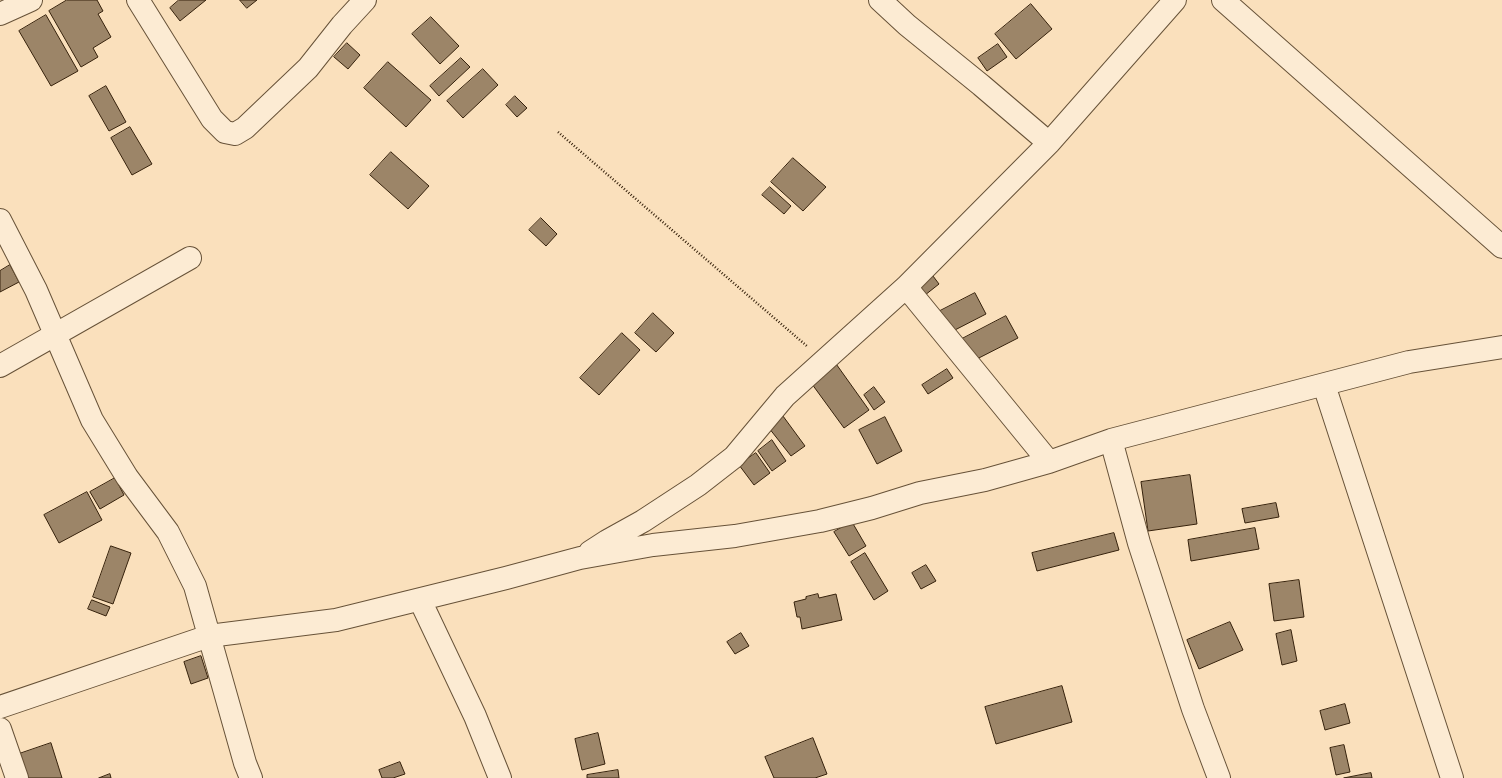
<!DOCTYPE html>
<style>
body{margin:0}
canvas{display:block;background:#fae0bc}
</style>
<canvas width="1502" height="778"></canvas>
<script>
const ctx = document.querySelector('canvas').getContext('2d');
ctx.lineJoin = 'round';
function paint(path, color) { ctx.fillStyle = color; ctx.fill(path, 'evenodd'); }
function trace(path, color, width, dash) { ctx.strokeStyle = color; ctx.lineWidth = width; ctx.lineCap = dash ? 'butt' : 'round'; ctx.setLineDash(dash || []); ctx.stroke(path); }
const building = new Path2D(`
 M 67,0 L 97,0 L 103,11 L 98,14 L 111,37 L 93,48 L 98,57 L 81,67 L 49,11 Z
 M 179,0 L 206,0 L 180,21 L 170,8 Z
 M 240,0 L 257,0 L 247,8 Z
 M 1031,4 L 1052,29 L 1016,59 L 995,34 Z
 M 46,15 L 78,71 L 51,86 L 19,31 Z
 M 431,17 L 459,46 L 440,64 L 412,34 Z
 M 347,43 L 360,55 L 348,69 L 334,57 Z
 M 998,44 L 1007,57 L 987,71 L 978,58 Z
 M 461,58 L 470,67 L 439,96 L 430,86 Z
 M 388,62 L 431,100 L 406,127 L 364,88 Z
 M 483,69 L 498,85 L 463,118 L 447,101 Z
 M 106,86 L 126,122 L 109,131 L 89,96 Z
 M 515,96 L 527,108 L 517,117 L 506,105 Z
 M 130,127 L 152,164 L 132,175 L 111,138 Z
 M 391,152 L 429,186 L 408,209 L 370,175 Z
 M 793,158 L 826,187 L 803,211 L 771,182 Z
 M 770,187 L 791,206 L 784,214 L 762,195 Z
 M 541,218 L 557,234 L 546,246 L 529,230 Z
 M 10,265 L 19,282 L 0,292 L 0,271 Z
 M 930,272 L 939,284 L 920,299 L 910,287 Z
 M 975,293 L 986,314 L 951,332 L 940,311 Z
 M 653,313 L 674,333 L 656,352 L 635,333 Z
 M 1006,316 L 1018,338 L 971,362 L 960,340 Z
 M 622,333 L 640,350 L 599,395 L 580,378 Z
 M 834,361 L 869,410 L 844,428 L 809,380 Z
 M 947,369 L 953,378 L 928,394 L 922,385 Z
 M 874,387 L 885,402 L 874,410 L 864,395 Z
 M 780,412 L 805,446 L 791,456 L 765,423 Z
 M 885,417 L 902,451 L 877,464 L 859,430 Z
 M 772,440 L 786,461 L 772,471 L 758,451 Z
 M 756,453 L 770,473 L 754,485 L 739,465 Z
 M 1190,475 L 1197,524 L 1148,531 L 1141,482 Z
 M 115,478 L 124,495 L 100,509 L 90,492 Z
 M 87,492 L 102,520 L 59,543 L 44,515 Z
 M 1276,503 L 1279,517 L 1245,523 L 1242,509 Z
 M 852,522 L 866,546 L 849,556 L 834,532 Z
 M 1255,528 L 1259,549 L 1191,561 L 1188,540 Z
 M 1114,533 L 1119,550 L 1037,571 L 1032,553 Z
 M 111,546 L 131,553 L 113,604 L 93,597 Z
 M 865,553 L 888,591 L 874,600 L 851,562 Z
 M 926,565 L 936,581 L 921,589 L 912,573 Z
 M 1299,580 L 1304,617 L 1274,621 L 1269,584 Z
 M 818,594 L 819,598 L 836,594 L 842,620 L 802,629 L 800,617 L 797,617 L 794,602 L 806,599 L 806,597 Z
 M 92,600 L 110,607 L 106,616 L 88,609 Z
 M 1230,622 L 1243,650 L 1199,669 L 1187,640 Z
 M 1291,630 L 1297,661 L 1282,665 L 1276,634 Z
 M 741,633 L 749,646 L 735,654 L 727,642 Z
 M 201,656 L 208,678 L 191,684 L 184,662 Z
 M 1062,686 L 1072,722 L 996,744 L 985,707 Z
 M 1345,704 L 1350,723 L 1325,730 L 1320,711 Z
 M 598,733 L 605,764 L 582,770 L 575,739 Z
 M 813,738 L 827,774 L 815,778 L 774,778 L 765,757 Z
 M 51,743 L 62,778 L 27,778 L 19,754 Z
 M 1344,745 L 1350,772 L 1336,775 L 1330,748 Z
 M 400,762 L 405,774 L 393,778 L 382,778 L 379,770 Z
 M 618,770 L 619,778 L 587,778 L 587,775 Z
 M 1371,773 L 1372,778 L 1344,778 Z
 M 110,774 L 111,778 L 99,778 Z`);
const path = new Path2D(`
 M 558,132 L 808,347`);
const minor = new Path2D(`
 M 138,0 L 212,119 L 225,132 L 235,134 L 245,128 L 308,68 L 342,25 L 365,0
 M 880,0 L 907,25 L 981,85 L 1049,143
 M 1223,0 L 1502,247
 M 0,14 L 31,0
 M 0,220 L 36,290 L 92,420 L 127,477 L 168,532 L 195,586 L 245,763 L 251,778
 M 906,287 L 1049,462
 M 0,366 L 190,258
 M 1324,385 L 1452,778
 M 1111,440 L 1139,543 L 1193,709 L 1219,778
 M 590,552 L 607,541 L 643,521 L 698,485 L 734,457 L 785,396 L 906,287 L 1049,143 L 1175,0
 M 420,600 L 475,716 L 500,778
 M 0,707 L 209,636 L 336,620 L 506,578 L 580,558 L 653,545 L 735,536 L 820,521 L 872,508 L 920,493 L 985,480 L 1049,462 L 1111,440 L 1409,362 L 1502,347
 M 0,729 L 17,778`);
paint(building, '#9c8568');
trace(building, '#36220c', 1);
trace(minor, '#675238', 24);
trace(path, '#36220c', 2.5, [1, 2]);
trace(minor, '#fcebd3', 22);
</script>
